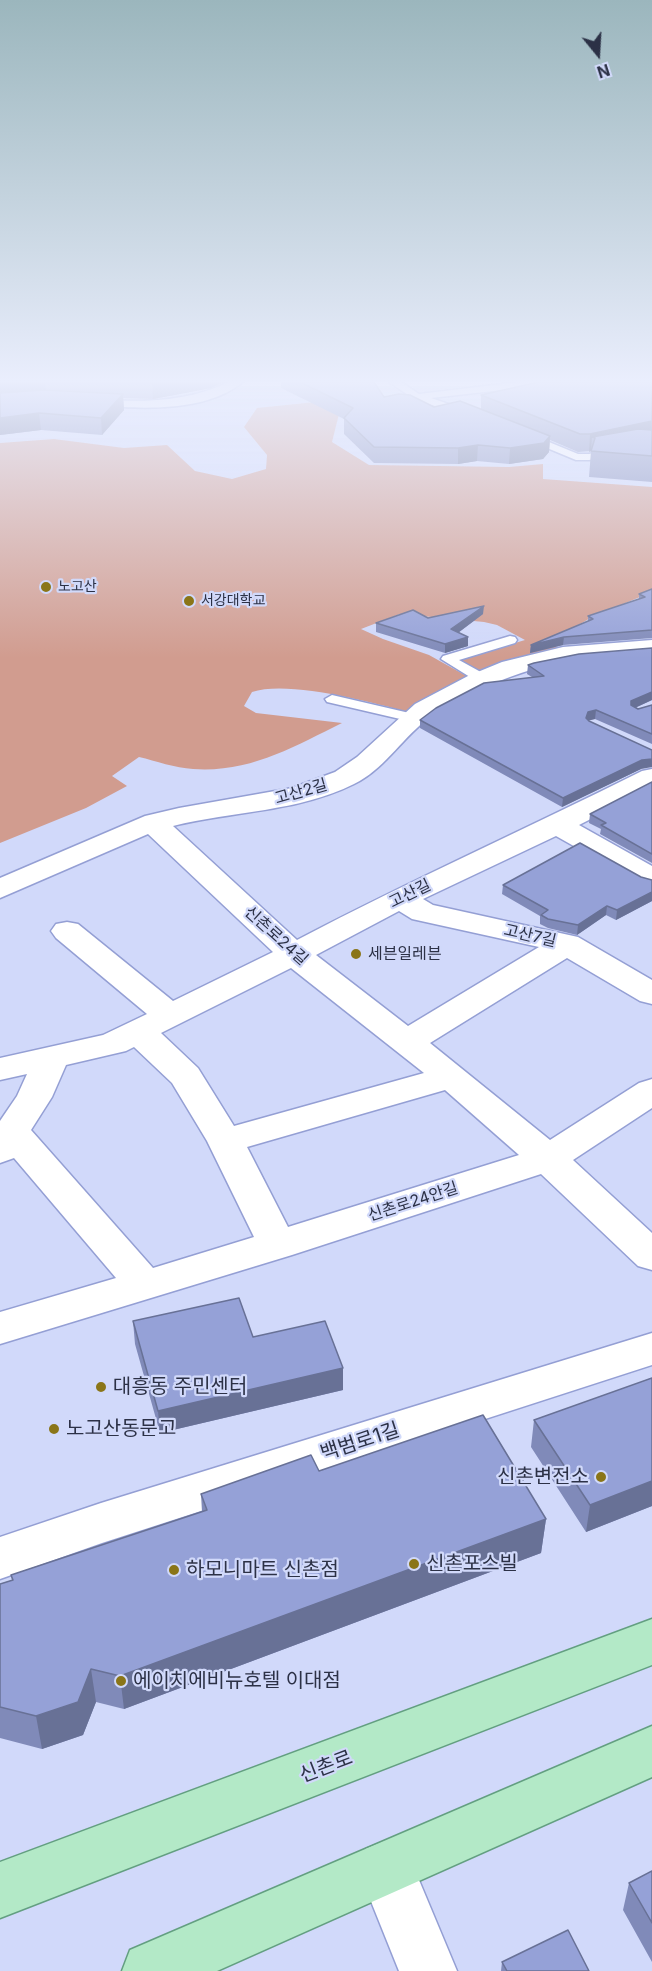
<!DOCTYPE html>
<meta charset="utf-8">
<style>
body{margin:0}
#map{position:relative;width:652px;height:1971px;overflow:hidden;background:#d1d9fa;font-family:Inter,sans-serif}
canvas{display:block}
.north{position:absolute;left:568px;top:24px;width:60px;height:60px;-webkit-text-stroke:4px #d1d9fa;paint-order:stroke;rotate:162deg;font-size:16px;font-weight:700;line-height:24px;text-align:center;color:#2c3146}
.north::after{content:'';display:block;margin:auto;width:21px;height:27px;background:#2c3146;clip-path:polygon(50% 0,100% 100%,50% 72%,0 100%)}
</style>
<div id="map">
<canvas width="652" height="1971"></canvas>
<div class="north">N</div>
</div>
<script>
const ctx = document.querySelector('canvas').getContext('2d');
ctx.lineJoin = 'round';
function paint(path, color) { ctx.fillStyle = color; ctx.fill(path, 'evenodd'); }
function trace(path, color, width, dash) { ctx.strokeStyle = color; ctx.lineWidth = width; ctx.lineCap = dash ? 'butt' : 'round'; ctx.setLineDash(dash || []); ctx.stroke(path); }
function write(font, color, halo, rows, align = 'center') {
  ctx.font = font + ' Inter,"Noto Sans KR",sans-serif'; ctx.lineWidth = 4.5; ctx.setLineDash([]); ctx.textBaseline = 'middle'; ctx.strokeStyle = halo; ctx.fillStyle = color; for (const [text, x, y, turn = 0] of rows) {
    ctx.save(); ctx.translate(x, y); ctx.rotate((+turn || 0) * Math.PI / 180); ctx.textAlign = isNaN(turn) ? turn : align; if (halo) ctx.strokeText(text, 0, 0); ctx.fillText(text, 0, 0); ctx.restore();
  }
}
const green = new Path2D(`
 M 325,401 L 340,410 L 332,442 L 369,465 L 509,467 L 543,464 L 543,479 L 652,487 L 652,592 L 592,617 L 550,642 L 560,650 L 481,674 L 458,660 L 525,640 L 497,625 L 484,622 L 400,614 L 361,629 L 383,639 L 429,655 L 472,679 L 408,712 C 370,702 288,680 252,692 L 244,706 L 256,713 L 342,723 C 293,747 250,773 193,769 C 175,768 156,761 139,757 L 112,776 L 127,786 L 86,808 L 0,843 L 0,443 L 54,439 L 124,448 L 167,445 L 195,471 L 232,479 L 266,469 L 267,455 L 244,427 L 257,408 Z`);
const service = new Path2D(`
 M 229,382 L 243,382 C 211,408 160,409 122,407 C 113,407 102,408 95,403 L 100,400 C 146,402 187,402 229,382 Z
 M 389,382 L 401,382 L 419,394 L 519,382 L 552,382 L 547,385 L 431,398 L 469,411 L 469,415 L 465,416 L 414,399 Z
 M 527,433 L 578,454 L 589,454 L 644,442 L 652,442 L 652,448 L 589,460 L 576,460 L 523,438 L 523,434 Z
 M 510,636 L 515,637 L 517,640 L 515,643 L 459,660 L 488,676 L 490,679 L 488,682 L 478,682 L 441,659 L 443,656 Z
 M 332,695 L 418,715 L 420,718 L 413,722 L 327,702 L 325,699 Z`);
const minor = new Path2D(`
 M 652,640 L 652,654 C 580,656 529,663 464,698 C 451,706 437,712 425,721 C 400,741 383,770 354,784 C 298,812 233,811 173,826 L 297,940 C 411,880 528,828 642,771 L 652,769 L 652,788 L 579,825 L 652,866 L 652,887 L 641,884 L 556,836 L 423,899 L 433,905 L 578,937 L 652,980 L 652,1004 L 640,1001 L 567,958 L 430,1043 L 550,1140 L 639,1083 L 652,1079 L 652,1108 L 573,1160 L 652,1233 L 652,1270 L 638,1266 L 541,1174 L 292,1255 L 0,1344 L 0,1312 L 116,1278 L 14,1158 L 0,1163 L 0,1121 L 17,1096 L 27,1074 L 0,1080 L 0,1058 L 103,1035 L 147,1014 L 56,938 L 51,931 L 56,924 L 67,922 L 78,924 L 173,1001 L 273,952 L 148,834 L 0,898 L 0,878 L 145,816 L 179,808 L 292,788 L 335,772 L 357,757 L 415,704 L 468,676 L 502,662 L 563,647 ZM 399,911 L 412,919 L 539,947 L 408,1026 L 316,955 ZM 291,968 L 424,1073 L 234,1126 L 198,1068 L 161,1033 ZM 134,1047 L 172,1083 L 207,1141 L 254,1237 L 153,1268 L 31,1130 L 52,1097 L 66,1065 L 126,1051 ZM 445,1090 L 519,1155 L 288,1227 L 247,1147 Z
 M 652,1333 L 652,1365 L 102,1543 L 0,1579 L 0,1537 L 101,1503 Z
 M 386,1841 L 406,1849 L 457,1971 L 399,1971 L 358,1869 L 366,1849 Z`);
const primary = new Path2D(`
 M 652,1619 L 652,1665 L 0,1918 L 0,1862 Z
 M 652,1726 L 652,1777 L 217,1971 L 122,1971 L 130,1950 Z`);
const wall = new Path2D(`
 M 0,382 L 224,382 L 211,388 L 153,399 L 123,398 L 124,410 L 102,435 L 41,430 L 0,435 Z
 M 281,382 L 374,382 L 384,397 L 434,407 L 481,409 L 481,395 L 652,382 L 652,482 L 589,477 L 591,451 L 578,452 L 550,440 L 549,452 L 543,459 L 509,464 L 477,461 L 458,464 L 374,463 L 344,434 L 344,419 L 281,388 Z
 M 652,589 L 652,638 L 563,645 L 530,653 L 531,645 L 588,621 L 588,616 L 639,599 L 639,594 Z
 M 483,614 L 458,633 L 468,646 L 445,653 L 376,632 L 376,623 L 428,618 Z
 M 652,648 L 652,700 L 635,708 L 638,709 L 652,705 L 652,744 L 595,719 L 588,720 L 641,769 L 562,807 L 420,728 L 420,720 L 532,677 L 527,674 L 528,665 Z
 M 652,782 L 652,863 L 600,834 L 601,829 L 589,823 L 590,814 Z
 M 641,877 L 652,880 L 652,901 L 616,920 L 606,915 L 577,935 L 548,928 L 540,924 L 540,916 L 502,894 L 503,885 Z
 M 133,1321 L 253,1337 L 343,1368 L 343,1390 L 160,1433 L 135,1344 Z
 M 652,1378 L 652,1506 L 586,1532 L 531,1447 L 534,1420 Z
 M 319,1471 L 546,1519 L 541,1553 L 124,1709 L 96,1702 L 83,1735 L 42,1749 L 0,1738 L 0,1584 L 12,1580 L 11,1575 L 202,1512 L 201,1494 Z
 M 652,1871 L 652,1962 L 623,1910 L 629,1883 Z
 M 502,1962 L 589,1971 L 501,1971 Z`);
const shadedWall = new Path2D(`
 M 0,382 L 45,382 L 46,396 L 0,399 Z
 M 156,382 L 224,382 L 211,388 L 153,399 L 152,383 Z
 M 123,394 L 124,410 L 102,435 L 101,418 Z
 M 39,413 L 41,430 L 0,435 L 0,418 Z
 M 652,421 L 652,439 L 592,437 L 591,451 L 589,452 L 590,434 Z
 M 550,436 L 549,452 L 543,459 L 509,464 L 510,448 Z
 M 478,445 L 477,461 L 458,464 L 458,448 Z
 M 484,606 L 483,614 L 451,638 L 451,629 Z
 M 468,637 L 468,646 L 445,653 L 445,644 Z
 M 564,637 L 563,645 L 530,653 L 531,645 Z
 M 652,692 L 652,700 L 630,710 L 631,701 Z
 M 596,710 L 595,719 L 587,721 L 586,718 L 588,712 Z
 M 652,759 L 652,767 L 641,769 L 562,807 L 563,798 L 642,760 Z
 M 652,892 L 652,901 L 616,920 L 617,910 Z
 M 607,906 L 606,915 L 577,935 L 578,925 Z
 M 343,1368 L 343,1390 L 160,1433 L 158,1411 Z
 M 652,1481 L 652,1506 L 586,1532 L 590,1505 Z
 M 546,1519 L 541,1553 L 124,1709 L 120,1676 Z
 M 91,1669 L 96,1702 L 83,1735 L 42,1749 L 36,1716 Z`);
const building = new Path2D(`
 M 127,382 L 156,382 L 152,383 Z
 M 300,382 L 374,382 L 384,397 L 399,394 L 410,395 L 434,407 L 460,401 L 550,436 L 544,443 L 510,448 L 478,445 L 458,448 L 374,447 L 344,418 L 353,408 Z
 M 539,382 L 652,382 L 652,421 L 590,434 L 580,434 L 481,395 Z
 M 44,390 L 123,394 L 101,418 L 39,413 L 0,418 L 0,393 Z
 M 638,429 L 652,430 L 652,456 L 591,451 L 595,438 L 592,437 Z
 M 652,589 L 652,630 L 564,637 L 531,645 L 593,619 L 588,616 L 645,597 L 639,594 Z
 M 484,606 L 451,629 L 468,637 L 445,644 L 376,623 L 413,610 L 428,618 Z
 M 652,648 L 652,692 L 631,701 L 631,705 L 638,709 L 652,705 L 652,734 L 596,710 L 588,712 L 586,718 L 589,721 L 652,750 L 652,759 L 642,760 L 563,798 L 420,720 L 436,708 L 484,683 L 544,676 L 528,665 L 534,663 L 579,654 Z
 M 652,782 L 652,854 L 601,825 L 606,823 L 590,814 Z
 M 580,843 L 641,877 L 652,880 L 652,892 L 617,910 L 607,906 L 578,925 L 548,919 L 541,915 L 548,910 L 503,885 Z
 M 239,1298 L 253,1337 L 325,1321 L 343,1368 L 158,1411 L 133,1321 Z
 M 652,1378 L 652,1481 L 590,1505 L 534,1420 Z
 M 483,1415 L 546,1519 L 120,1676 L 91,1669 L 78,1702 L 36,1716 L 0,1707 L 0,1584 L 13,1580 L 11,1575 L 207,1510 L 201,1494 L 311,1455 L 319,1471 Z
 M 652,1871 L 652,1923 L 629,1883 Z
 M 568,1930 L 589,1971 L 507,1971 L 502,1962 Z`);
const markers = [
 [46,587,6,"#8a7518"],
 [189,601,6,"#8a7518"],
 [356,954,6,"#8a7518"],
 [101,1387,6,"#8a7518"],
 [54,1429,6,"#8a7518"],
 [601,1477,6,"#8a7518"],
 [414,1564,6,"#8a7518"],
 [174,1570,6,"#8a7518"],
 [121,1681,6,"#8a7518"]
];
const farPoinames = [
 ["노고산",58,587],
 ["서강대학교",201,601]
];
const streetNames = [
 ["고산2길",301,792,-16],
 ["고산길",410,894,-26],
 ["신촌로24길",276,936,42],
 ["고산7길",530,936,13],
 ["신촌로24안길",413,1202,-18]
];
const poiNames = [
 ["세븐일레븐",368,954]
];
const nearPoinames = [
 ["대흥동 주민센터",113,1387],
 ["노고산동문고",66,1429],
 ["신촌변전소",589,1477,"right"],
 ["신촌포스빌",426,1564],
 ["하모니마트 신촌점",186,1570],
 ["에이치에비뉴호텔 이대점",133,1681]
];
const nearStreetnames = [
 ["백범로1길",360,1442,-18],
 ["신촌로",326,1767,-21]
];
paint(green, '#d19c8f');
trace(service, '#949fd4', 3);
trace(minor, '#949fd4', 3);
trace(primary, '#639f81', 3);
paint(service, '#fff');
paint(minor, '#fff');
paint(primary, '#b3e9c7');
paint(wall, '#808ab9');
paint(shadedWall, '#687196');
paint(building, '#95a1d7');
trace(building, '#687196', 1.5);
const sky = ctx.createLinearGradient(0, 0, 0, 658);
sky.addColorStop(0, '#9bb6bd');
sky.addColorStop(0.58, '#eaeefd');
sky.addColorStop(1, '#eaeefd00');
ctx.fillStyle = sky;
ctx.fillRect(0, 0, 652, 658);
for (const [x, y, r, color] of markers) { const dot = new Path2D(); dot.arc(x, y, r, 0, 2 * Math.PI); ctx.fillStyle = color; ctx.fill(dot); trace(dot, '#d1d9fa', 2); }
write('14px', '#2c3146', '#d1d9fa', farPoinames, 'left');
write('16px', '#2c3146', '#d1d9fa', streetNames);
write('16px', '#2c3146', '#d1d9fa', poiNames, 'left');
write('20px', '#2c3146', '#d1d9fa', nearPoinames, 'left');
write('20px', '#2c3146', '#d1d9fa', nearStreetnames);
</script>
